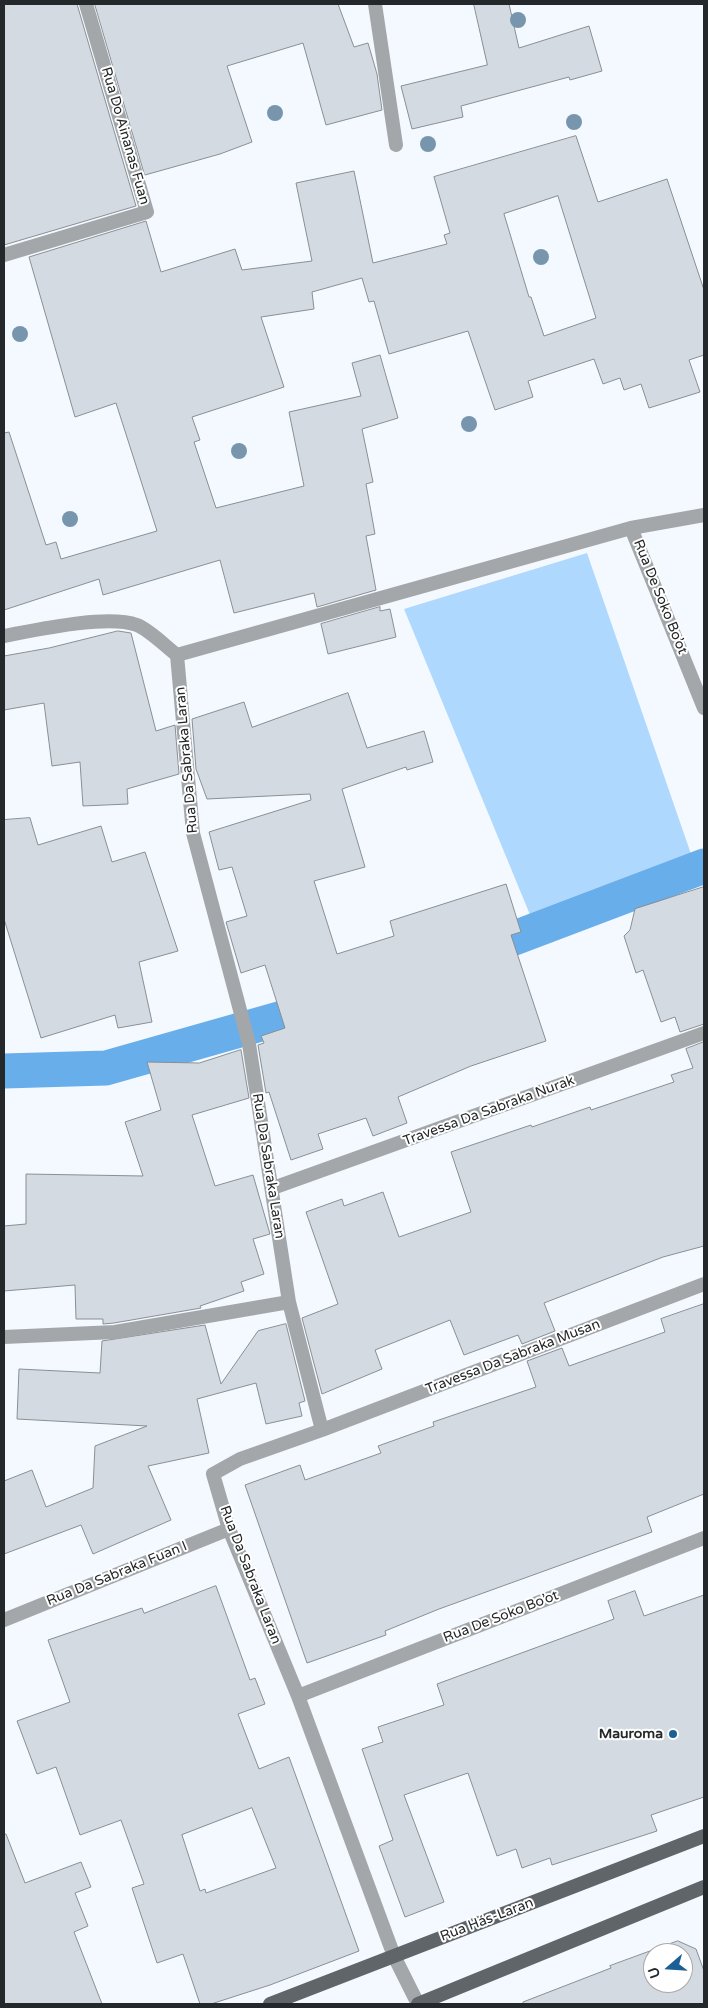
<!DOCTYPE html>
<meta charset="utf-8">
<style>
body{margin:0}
#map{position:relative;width:708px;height:2008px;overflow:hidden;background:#f3f9ff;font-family:"Varela Round",sans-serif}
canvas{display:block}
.frame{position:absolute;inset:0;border:5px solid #25282a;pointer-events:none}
.north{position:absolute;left:643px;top:1943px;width:50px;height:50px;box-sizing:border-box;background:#fff;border:1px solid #a8a9aa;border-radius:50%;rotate:251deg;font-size:14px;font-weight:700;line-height:20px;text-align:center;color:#25282a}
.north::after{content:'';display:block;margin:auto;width:18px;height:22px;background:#1b6094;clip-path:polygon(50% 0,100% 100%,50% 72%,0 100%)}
</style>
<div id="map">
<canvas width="708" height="2008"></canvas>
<div class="frame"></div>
<div class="north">U</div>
</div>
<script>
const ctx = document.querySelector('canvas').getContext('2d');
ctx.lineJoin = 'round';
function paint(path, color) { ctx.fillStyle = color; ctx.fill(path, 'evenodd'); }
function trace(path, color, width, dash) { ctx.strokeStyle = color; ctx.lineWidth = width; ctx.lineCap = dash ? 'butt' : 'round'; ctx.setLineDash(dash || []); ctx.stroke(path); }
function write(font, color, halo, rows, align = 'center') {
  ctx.font = font + ' "Varela Round",sans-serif'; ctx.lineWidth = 4; ctx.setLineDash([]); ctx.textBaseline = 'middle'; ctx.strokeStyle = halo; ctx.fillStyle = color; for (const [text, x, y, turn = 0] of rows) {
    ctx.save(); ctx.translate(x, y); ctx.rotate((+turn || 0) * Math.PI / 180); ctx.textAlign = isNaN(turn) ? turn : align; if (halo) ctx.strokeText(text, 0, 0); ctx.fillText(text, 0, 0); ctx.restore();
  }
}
const green = new Path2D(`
 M 587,553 L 691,854 L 533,922 L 404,609 Z`);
const canal = new Path2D(`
 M 467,956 L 704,866
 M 4,1071 L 106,1068 L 328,1005`);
const building = new Path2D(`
 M 4,4 L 77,4 L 136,206 L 4,245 Z
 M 95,4 L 338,4 L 354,47 L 368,43 L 377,74 L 382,110 L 326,125 L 303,43 L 227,66 L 252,142 L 220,154 L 145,175 Z
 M 474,4 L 509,4 L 519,48 L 589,26 L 602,71 L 570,80 L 569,77 L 461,106 L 463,117 L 412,129 L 401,86 L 487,65 Z
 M 576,136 L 598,202 L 667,179 L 704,290 L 704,355 L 689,360 L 700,392 L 649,408 L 641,384 L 624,390 L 620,378 L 603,384 L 594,359 L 528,381 L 533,397 L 495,410 L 468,331 L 389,354 L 374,301 L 369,302 L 362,278 L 312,292 L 314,309 L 261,317 L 284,387 L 192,417 L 200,440 L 194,442 L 216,508 L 304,486 L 289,412 L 361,396 L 352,363 L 380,355 L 398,418 L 362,429 L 373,482 L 366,484 L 375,534 L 366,536 L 376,590 L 317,607 L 314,593 L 234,613 L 220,560 L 103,595 L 99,579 L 4,610 L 4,433 L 9,432 L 46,545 L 56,542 L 61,559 L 157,531 L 116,403 L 75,417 L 29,257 L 146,221 L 161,272 L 235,249 L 242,270 L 312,261 L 296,183 L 354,171 L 373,263 L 447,244 L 444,235 L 450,233 L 434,177 ZM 558,196 L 596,318 L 544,336 L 531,297 L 529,297 L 504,214 Z
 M 380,607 L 380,611 L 390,609 L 396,637 L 328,654 L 321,624 Z
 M 118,631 L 131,633 L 156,731 L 175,725 L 179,774 L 127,789 L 128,804 L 83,806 L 80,762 L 52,766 L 44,703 L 4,710 L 4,656 L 49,648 Z
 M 348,693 L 367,748 L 424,731 L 433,762 L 407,770 L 406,767 L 342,789 L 365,867 L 314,881 L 337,954 L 394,936 L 390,921 L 506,884 L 521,932 L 511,935 L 546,1041 L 471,1066 L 398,1097 L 407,1123 L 373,1136 L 366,1118 L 318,1134 L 323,1149 L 291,1160 L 269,1092 L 266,1093 L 258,1045 L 264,1043 L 261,1036 L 285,1028 L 265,965 L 241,973 L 226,922 L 247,916 L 232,867 L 219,870 L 209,832 L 311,800 L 310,794 L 207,799 L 196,769 L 192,719 L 244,702 L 252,727 Z
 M 30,818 L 38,845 L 101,826 L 112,862 L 145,852 L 178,951 L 139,962 L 152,1022 L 118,1028 L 115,1015 L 41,1038 L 4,919 L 4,820 Z
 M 704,887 L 704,1024 L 680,1032 L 675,1017 L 661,1022 L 643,970 L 636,973 L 624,936 L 630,930 L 635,909 Z
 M 704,1042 L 704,1246 L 663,1257 L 544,1303 L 555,1331 L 522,1344 L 518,1335 L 464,1355 L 450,1320 L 375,1350 L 382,1369 L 322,1394 L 302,1318 L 338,1304 L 306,1212 L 342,1199 L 344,1206 L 383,1192 L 399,1237 L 471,1212 L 451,1152 L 531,1125 L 532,1127 L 590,1107 L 591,1110 L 674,1082 L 671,1075 L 693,1068 L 686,1049 Z
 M 241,1050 L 249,1098 L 192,1115 L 215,1186 L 253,1175 L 270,1234 L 253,1239 L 264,1274 L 241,1282 L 244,1291 L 200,1306 L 201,1308 L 114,1323 L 103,1324 L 103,1319 L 76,1319 L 75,1285 L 4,1291 L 4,1226 L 26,1224 L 26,1174 L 143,1176 L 125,1122 L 161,1110 L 147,1062 L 199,1063 Z
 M 704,1304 L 704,1494 L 647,1517 L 652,1532 L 439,1609 L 385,1631 L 386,1635 L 307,1663 L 245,1485 L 300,1465 L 305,1480 L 381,1453 L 378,1446 L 434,1426 L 433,1422 L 536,1387 L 527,1361 L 562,1348 L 569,1366 L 665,1332 L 661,1319 Z
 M 286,1324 L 305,1401 L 299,1403 L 302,1416 L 266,1424 L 256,1383 L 197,1399 L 209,1453 L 148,1466 L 171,1520 L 93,1554 L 81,1525 L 4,1554 L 4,1481 L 32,1470 L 46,1507 L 93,1488 L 95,1446 L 147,1426 L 17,1419 L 19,1369 L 100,1373 L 102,1341 L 205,1325 L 221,1384 L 258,1331 Z
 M 216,1586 L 250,1680 L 255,1678 L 265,1704 L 238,1714 L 259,1769 L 289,1757 L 359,1951 L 270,1985 L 211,2004 L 200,2004 L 183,1954 L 157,1963 L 132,1888 L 144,1884 L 121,1820 L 80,1835 L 56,1767 L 37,1774 L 17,1721 L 70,1702 L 48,1640 L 142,1608 L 144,1613 ZM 252,1808 L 276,1868 L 206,1893 L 205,1889 L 200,1891 L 182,1835 Z
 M 635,1591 L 644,1616 L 704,1595 L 704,1797 L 651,1815 L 657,1831 L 552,1865 L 550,1858 L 522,1868 L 516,1849 L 497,1856 L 468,1773 L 404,1795 L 444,1902 L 405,1917 L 379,1846 L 393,1840 L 362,1749 L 383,1742 L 378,1727 L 444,1705 L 437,1684 L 614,1619 L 608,1601 Z
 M 4,1834 L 6,1834 L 25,1883 L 81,1862 L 91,1887 L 75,1893 L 88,1926 L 74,1932 L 102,2004 L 4,2004 Z
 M 678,1941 L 696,1949 L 704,1971 L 704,2004 L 523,2004 L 523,2002 L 611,1968 L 610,1966 ZM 653,1953 L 683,1953 L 683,1983 L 653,1983 Z`);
const minor = new Path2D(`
 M 375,4 L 396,145
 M 4,255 L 147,212 L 86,4
 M 704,515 L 631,528 L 704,708
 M 4,636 C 36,630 107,614 137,625 C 151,631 165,646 177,655
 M 177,655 L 193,833 L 249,1044 L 289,1302 L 322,1430 L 240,1459 L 213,1474 L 229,1529 L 298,1696 L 394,1956 L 418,2004
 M 177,655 L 631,528
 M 273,1188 L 704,1033
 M 4,1337 L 115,1332 L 289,1302
 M 322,1430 L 704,1284
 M 4,1620 L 229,1529
 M 298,1696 L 704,1538`);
const primary = new Path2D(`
 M 270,2004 L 704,1836
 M 418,2004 L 704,1887`);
const trees = [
 [518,20],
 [275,113],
 [574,122],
 [428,144],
 [541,257],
 [20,334],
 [469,424],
 [239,451],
 [70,519]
];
const markers = [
 [673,1734,5,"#1b6094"]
];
const streetNames = [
 ["Rua Do Ainanas Fuan",125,136,74],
 ["Rua De Soko Bo’ot",660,597,68],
 ["Rua Da Sabraka Laran",187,760,-95],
 ["Travessa Da Sabraka Nurak",489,1111,-20],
 ["Rua Da Sabraka Laran",268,1166,81],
 ["Travessa Da Sabraka Musan",513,1357,-21],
 ["Rua Da Sabraka Fuan I",117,1574,-22],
 ["Rua Da Sabraka Laran",250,1575,69],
 ["Rua De Soko Bo’ot",501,1617,-21],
 ["Rua Hás-Laran",487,1920,-21]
];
const poiNames = [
 ["Mauroma",663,1734]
];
paint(green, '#afd8fe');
trace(canal, '#68aeeb', 35);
paint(building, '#d3dae1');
trace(building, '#888f95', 1);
trace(minor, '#a4a7aa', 14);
trace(primary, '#60656a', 14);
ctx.fillStyle = '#7796ae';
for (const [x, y] of trees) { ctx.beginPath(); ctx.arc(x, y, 8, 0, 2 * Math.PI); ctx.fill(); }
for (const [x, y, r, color] of markers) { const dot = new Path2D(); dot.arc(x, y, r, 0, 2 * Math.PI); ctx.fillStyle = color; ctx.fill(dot); trace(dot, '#fff', 2); }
write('14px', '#25282a', '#fff', streetNames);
write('bold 14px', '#25282a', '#fff', poiNames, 'right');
</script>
